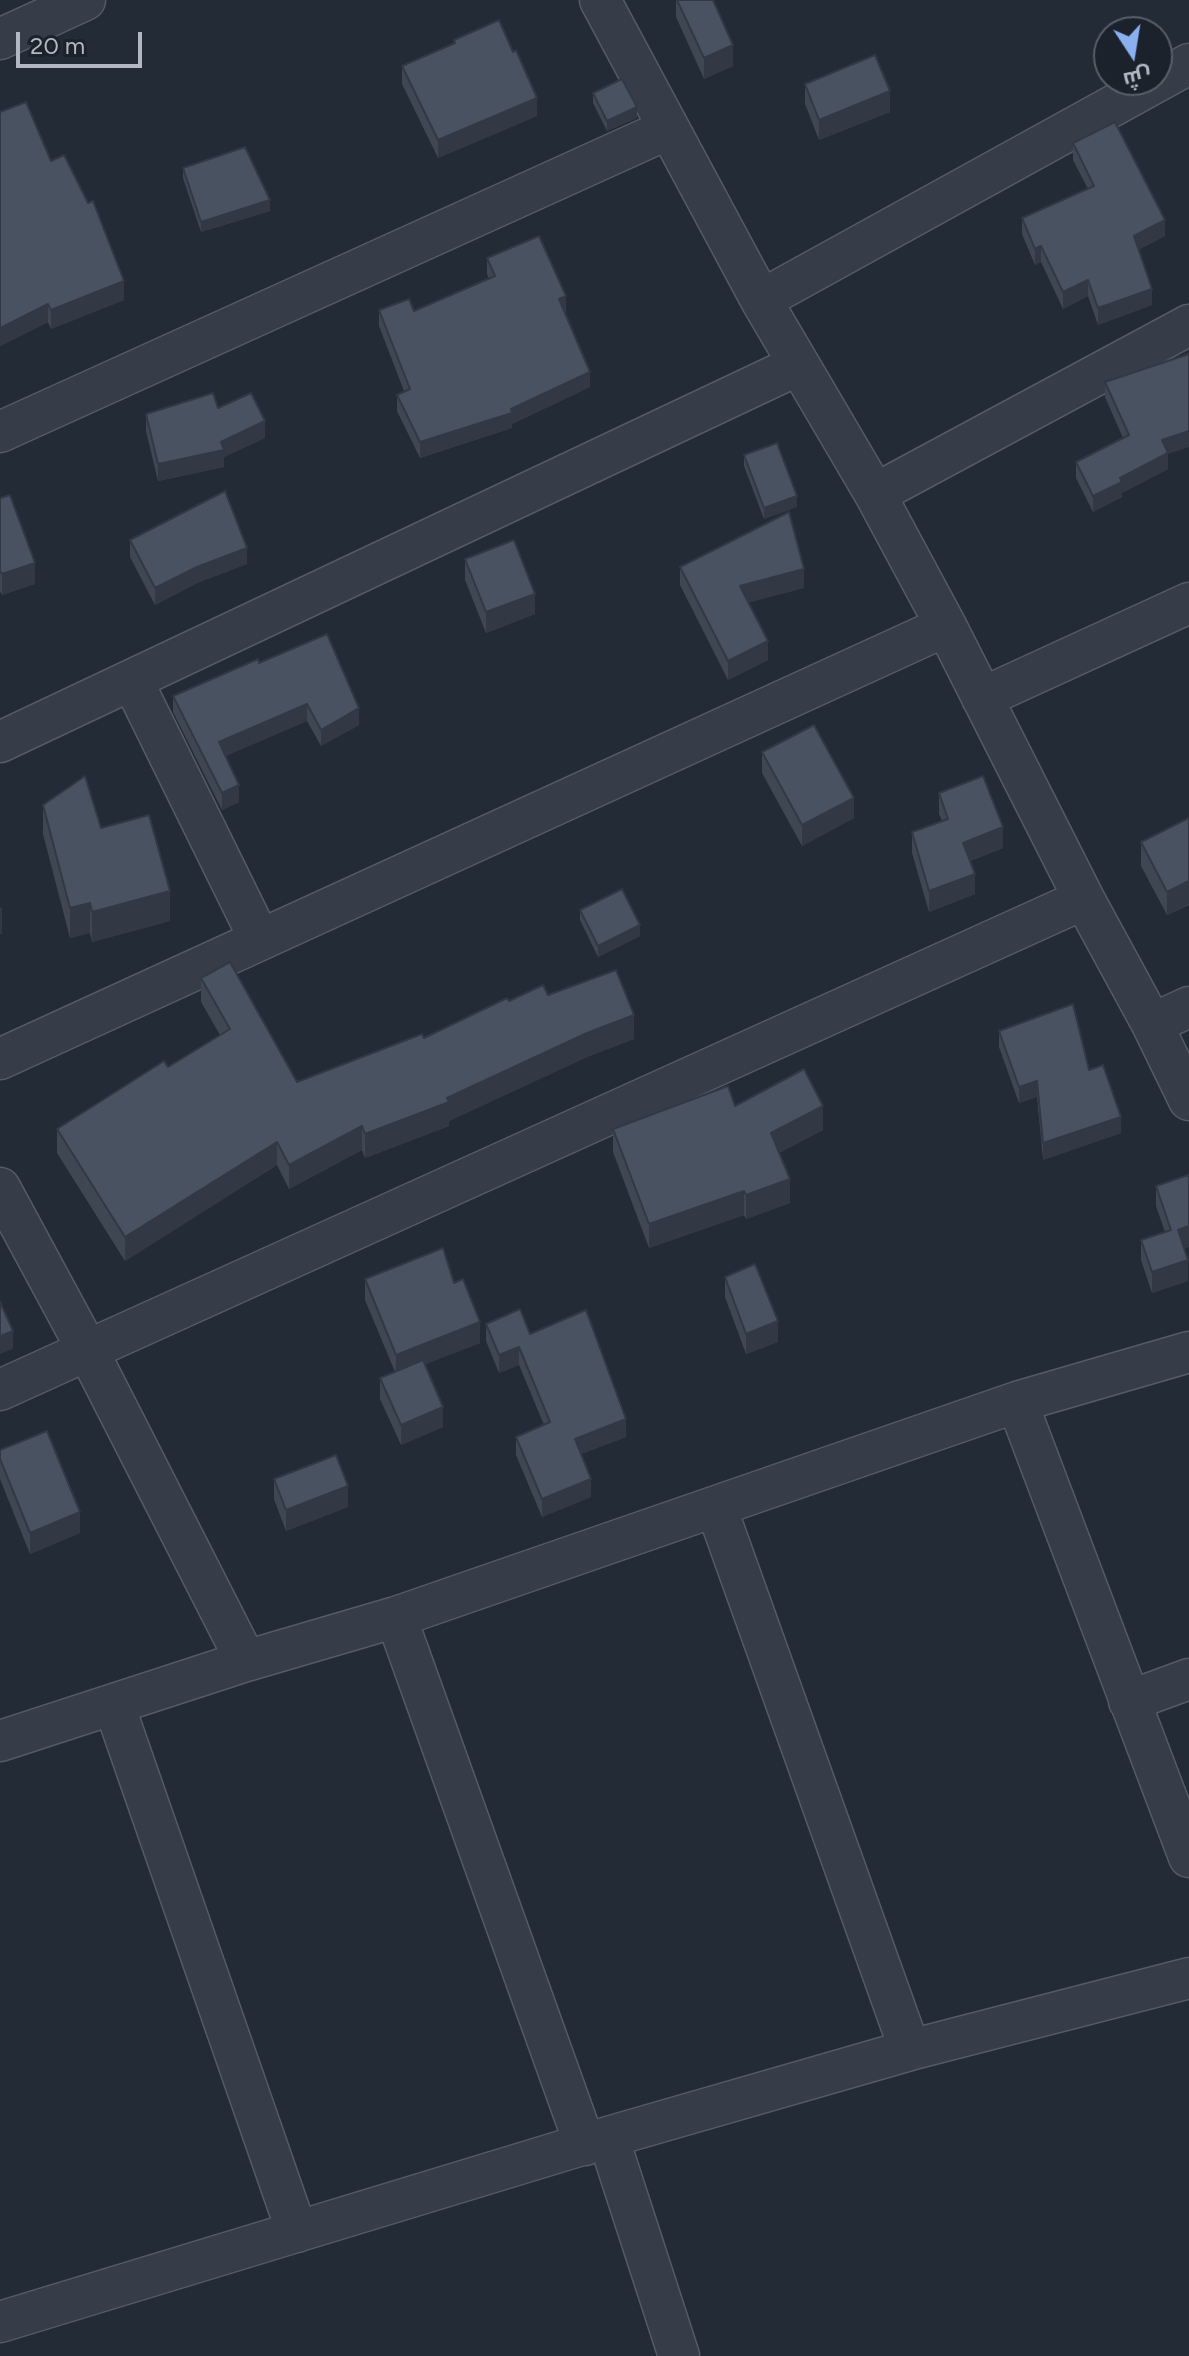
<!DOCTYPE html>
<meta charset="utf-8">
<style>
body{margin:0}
#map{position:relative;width:1189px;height:2356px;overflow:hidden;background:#232b37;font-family:Figtree,Cairo,sans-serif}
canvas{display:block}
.north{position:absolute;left:1093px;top:16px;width:80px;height:80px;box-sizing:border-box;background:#1c222c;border:2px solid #585e69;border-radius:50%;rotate:168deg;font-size:22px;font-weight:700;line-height:32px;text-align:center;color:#b1b8c4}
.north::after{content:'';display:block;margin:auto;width:28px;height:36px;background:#8bb0ef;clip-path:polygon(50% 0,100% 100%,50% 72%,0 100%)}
.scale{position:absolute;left:16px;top:32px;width:126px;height:36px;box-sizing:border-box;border:4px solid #b1b8c4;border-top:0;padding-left:10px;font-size:24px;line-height:28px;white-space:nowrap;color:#b1b8c4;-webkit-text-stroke:6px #1c222c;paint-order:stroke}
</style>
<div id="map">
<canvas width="1189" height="2356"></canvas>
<div class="north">ش</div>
<div class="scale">20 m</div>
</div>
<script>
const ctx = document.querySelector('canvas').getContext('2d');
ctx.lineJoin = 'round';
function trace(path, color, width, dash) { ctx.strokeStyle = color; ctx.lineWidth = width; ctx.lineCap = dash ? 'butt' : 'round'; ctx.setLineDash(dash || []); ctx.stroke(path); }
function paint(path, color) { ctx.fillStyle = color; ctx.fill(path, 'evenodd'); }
const minor = new Path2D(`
 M 600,0 L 761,300 L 875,494 L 946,626 L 1084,899 L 1152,1024 L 1189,1100
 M 0,39 L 85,0
 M 761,300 L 1189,64
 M 0,432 L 668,129
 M 875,494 L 1189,325
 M 132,680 L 260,940
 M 982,698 L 1189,603
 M 0,742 L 798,365
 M 1152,1024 L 1189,1007
 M 0,1059 L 946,626
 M 0,1188 L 88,1351 L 246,1661
 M 0,1390 L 1084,899
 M 1017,1402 L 1189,1857
 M 716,1507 L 910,2050
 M 396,1617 L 585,2145
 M 1129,1701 L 1189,1679
 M 114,1705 L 297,2232
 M 0,1741 L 246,1661 L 396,1617 L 1017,1402 L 1189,1352
 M 608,2137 L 679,2356
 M 0,2322 L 608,2137 L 910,2050 L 1189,1978`);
const wall = new Path2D(`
 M 676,0 L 713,0 L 733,66 L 704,79 L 676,17 Z
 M 454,40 L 513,52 L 537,116 L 438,158 L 402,84 L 402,66 L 454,43 Z
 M 805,84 L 890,112 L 819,140 L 805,104 Z
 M 593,93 L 637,118 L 607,131 L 593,103 Z
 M 1073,143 L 1165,236 L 1138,250 L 1152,305 L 1098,325 L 1088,296 L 1063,309 L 1041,262 L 1035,265 L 1022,234 L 1022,218 L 1088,189 L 1073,160 Z
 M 51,161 L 124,300 L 51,329 L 48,322 L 0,346 Z
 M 183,168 L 270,211 L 201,232 L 183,178 Z
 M 487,258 L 566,312 L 565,312 L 590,387 L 512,424 L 512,428 L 420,458 L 397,411 L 397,395 L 404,391 L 379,326 L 379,310 L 414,311 L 489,279 L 487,274 Z
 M 1105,382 L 1168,454 L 1168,469 L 1122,493 L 1122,497 L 1093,512 L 1076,478 L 1076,462 L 1123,438 L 1105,397 Z
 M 218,408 L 265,438 L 224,457 L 224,467 L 158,481 L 146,431 L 146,414 Z
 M 744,455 L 797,507 L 764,519 L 744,466 Z
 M 0,498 L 35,584 L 2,595 L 0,591 Z
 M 130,540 L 247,564 L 197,583 L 155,605 L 130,557 Z
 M 465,559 L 535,614 L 486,633 L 465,580 Z
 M 680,567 L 804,588 L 748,602 L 768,660 L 728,680 L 680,585 Z
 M 259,663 L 359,725 L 321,746 L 307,721 L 225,756 L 239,802 L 222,810 L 173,712 L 173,696 Z
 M 762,752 L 854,818 L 802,846 L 762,773 Z
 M 939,793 L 1003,848 L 970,861 L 975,894 L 929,912 L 912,853 L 912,832 L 942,821 L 939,814 Z
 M 43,805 L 101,828 L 170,921 L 92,942 L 90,933 L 70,938 L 43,834 Z
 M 1189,818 L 1189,905 L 1167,915 L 1141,866 L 1141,842 Z
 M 580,910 L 640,936 L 598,957 L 580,920 Z
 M 201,978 L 297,1082 L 424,1038 L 509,1001 L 548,995 L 634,1039 L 587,1057 L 449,1121 L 449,1126 L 365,1158 L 362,1150 L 289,1189 L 277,1165 L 125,1261 L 57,1153 L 57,1129 L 168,1067 L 220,1035 L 201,1002 Z
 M 999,1031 L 1089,1070 L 1121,1133 L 1043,1160 L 1037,1097 L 1019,1103 L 999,1047 Z
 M 735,1106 L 823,1130 L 779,1153 L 790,1203 L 746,1219 L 744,1215 L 649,1248 L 613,1152 L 613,1129 Z
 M 1189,1180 L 1189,1247 L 1184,1248 L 1188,1281 L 1152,1293 L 1141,1260 L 1141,1240 L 1165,1232 L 1156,1206 L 1156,1186 Z
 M 725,1277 L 778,1342 L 746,1354 L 725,1297 Z
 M 365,1279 L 454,1283 L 480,1343 L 425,1364 L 443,1427 L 401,1445 L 380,1399 L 380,1378 L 395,1372 L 365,1300 Z
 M 486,1324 L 530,1334 L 626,1437 L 581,1454 L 591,1497 L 542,1517 L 516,1455 L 516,1437 L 544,1425 L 519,1365 L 499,1373 L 486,1341 Z
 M 0,1450 L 80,1533 L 30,1554 L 0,1479 Z
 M 274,1479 L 348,1507 L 286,1531 L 274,1499 Z`);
const shadedWall = new Path2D(`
 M 733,45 L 733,66 L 704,79 L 704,58 Z
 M 890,91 L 890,112 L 819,140 L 819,120 Z
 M 537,98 L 537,116 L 438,158 L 438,140 Z
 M 637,107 L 637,118 L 607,131 L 607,121 Z
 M 270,200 L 270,211 L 201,232 L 201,222 Z
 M 1165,220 L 1165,236 L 1134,252 L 1134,236 Z
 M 1041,246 L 1041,262 L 1035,265 L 1035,249 Z
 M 1088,280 L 1088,296 L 1063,309 L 1063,292 Z
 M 124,281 L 124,300 L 51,329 L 51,310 Z
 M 1152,289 L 1152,305 L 1098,325 L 1098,308 Z
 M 566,296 L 566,312 L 559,315 L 559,299 Z
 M 48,304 L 48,322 L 0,346 L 0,328 Z
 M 590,372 L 590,387 L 512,424 L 512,428 L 420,458 L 420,442 L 511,409 Z
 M 265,421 L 265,438 L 224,457 L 224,467 L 158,481 L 158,464 L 221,442 Z
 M 1189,431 L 1189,447 L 1168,454 L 1168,469 L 1122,493 L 1122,497 L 1093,512 L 1093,496 L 1120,478 L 1162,440 Z
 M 797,496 L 797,507 L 764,519 L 764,508 Z
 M 247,548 L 247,564 L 197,583 L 155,605 L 155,588 L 197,567 Z
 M 35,563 L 35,584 L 2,595 L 2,574 Z
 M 804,569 L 804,588 L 740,605 L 740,586 Z
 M 535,594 L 535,614 L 486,633 L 486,612 Z
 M 768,641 L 768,660 L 728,680 L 728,661 Z
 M 307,704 L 307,721 L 219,759 L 219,742 Z
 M 359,708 L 359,725 L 321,746 L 321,730 Z
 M 239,785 L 239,802 L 222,810 L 222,793 Z
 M 854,798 L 854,818 L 802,846 L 802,825 Z
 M 1003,827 L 1003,848 L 963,863 L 963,843 Z
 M 975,874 L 975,894 L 929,912 L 929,891 Z
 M 1189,881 L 1189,904 L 1167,915 L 1167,892 Z
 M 170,891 L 170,921 L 92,942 L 92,912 Z
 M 90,903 L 90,933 L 70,938 L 70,908 Z
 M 2,907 L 2,934 L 0,934 L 0,908 Z
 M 640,925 L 640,936 L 598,957 L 598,946 Z
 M 634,1015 L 634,1039 L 587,1057 L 449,1121 L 449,1126 L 365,1158 L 365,1134 L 587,1033 Z
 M 1037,1081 L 1037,1097 L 1019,1103 L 1019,1087 Z
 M 823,1106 L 823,1130 L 771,1157 L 771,1133 Z
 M 1121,1117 L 1121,1133 L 1043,1160 L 1043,1143 Z
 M 362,1126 L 362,1150 L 289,1189 L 289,1165 Z
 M 277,1142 L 277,1165 L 125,1261 L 125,1237 Z
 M 790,1179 L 790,1203 L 746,1219 L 746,1195 Z
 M 744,1191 L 744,1215 L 649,1248 L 649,1224 Z
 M 1189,1226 L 1189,1247 L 1178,1250 L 1178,1230 Z
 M 1188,1260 L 1188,1281 L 1152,1293 L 1152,1272 Z
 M 778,1321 L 778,1342 L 746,1354 L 746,1334 Z
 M 480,1322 L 480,1343 L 396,1376 L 396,1355 Z
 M 13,1331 L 13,1349 L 0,1354 L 0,1336 Z
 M 519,1347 L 519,1365 L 499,1373 L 499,1355 Z
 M 443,1407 L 443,1427 L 401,1445 L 401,1425 Z
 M 626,1419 L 626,1437 L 575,1456 L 575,1439 Z
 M 591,1479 L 591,1497 L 542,1517 L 542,1499 Z
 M 348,1486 L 348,1507 L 286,1531 L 286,1510 Z
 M 80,1512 L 80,1533 L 30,1554 L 30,1533 Z`);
const building = new Path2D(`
 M 677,0 L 713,0 L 733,45 L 704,58 Z
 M 499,20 L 513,52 L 516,50 L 537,98 L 438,140 L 402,66 L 455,43 L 454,40 Z
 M 875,55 L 890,91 L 819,120 L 805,84 Z
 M 622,79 L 637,107 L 607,121 L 593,93 Z
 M 26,102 L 51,161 L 64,155 L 88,203 L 93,201 L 124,281 L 51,310 L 48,304 L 0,328 L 0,112 Z
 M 1115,122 L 1165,220 L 1134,236 L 1152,289 L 1098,308 L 1088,280 L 1063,292 L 1041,246 L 1035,249 L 1022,218 L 1094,186 L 1073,143 Z
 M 245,147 L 270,200 L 201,222 L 183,168 Z
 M 539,236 L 566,296 L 559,299 L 590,372 L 511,409 L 512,413 L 420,442 L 397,395 L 410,389 L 379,310 L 409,299 L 414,311 L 495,276 L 487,258 Z
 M 1189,354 L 1189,431 L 1162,440 L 1168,453 L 1120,478 L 1122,482 L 1093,496 L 1076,462 L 1129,435 L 1105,382 Z
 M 213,393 L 218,408 L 251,393 L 265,421 L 221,442 L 224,450 L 158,464 L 146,414 Z
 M 777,443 L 797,496 L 764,508 L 744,455 Z
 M 225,491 L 247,548 L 197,567 L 155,588 L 130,540 Z
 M 10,495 L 35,563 L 2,574 L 0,571 L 0,498 Z
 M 789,512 L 804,569 L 740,586 L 768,641 L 728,661 L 680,567 Z
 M 514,540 L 535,594 L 486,612 L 465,559 Z
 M 327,634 L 359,708 L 321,730 L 307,704 L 219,742 L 239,785 L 222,793 L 173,696 L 258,659 L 259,663 Z
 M 814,725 L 854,798 L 802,825 L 762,752 Z
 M 85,776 L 101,828 L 149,815 L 170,891 L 92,912 L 90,903 L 70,908 L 43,805 Z
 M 983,776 L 1003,827 L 963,843 L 975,874 L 929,891 L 912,832 L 948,819 L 939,793 Z
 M 1189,818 L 1189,881 L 1167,892 L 1141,842 Z
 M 622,889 L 640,925 L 598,946 L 580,910 Z
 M 230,962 L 297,1082 L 422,1034 L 424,1038 L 507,998 L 509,1001 L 543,985 L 548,995 L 616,970 L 634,1015 L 587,1033 L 447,1098 L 449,1102 L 365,1134 L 362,1126 L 289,1165 L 277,1142 L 125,1237 L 57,1129 L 164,1061 L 168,1067 L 230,1029 L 201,978 Z
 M 1073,1004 L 1089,1070 L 1103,1065 L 1121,1117 L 1043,1143 L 1037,1081 L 1019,1087 L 999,1031 Z
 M 804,1069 L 823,1106 L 771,1133 L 790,1179 L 746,1195 L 744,1191 L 649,1224 L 613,1129 L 728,1086 L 735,1106 Z
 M 1188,1175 L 1189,1180 L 1189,1226 L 1178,1230 L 1188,1260 L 1152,1272 L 1141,1240 L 1171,1230 L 1156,1186 Z
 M 443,1248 L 454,1283 L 463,1279 L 480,1322 L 396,1355 L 365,1279 Z
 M 755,1264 L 778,1321 L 746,1334 L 725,1277 Z
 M 0,1302 L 13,1331 L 0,1336 Z
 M 520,1309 L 530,1334 L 586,1310 L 626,1419 L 575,1439 L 591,1479 L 542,1499 L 516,1437 L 550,1422 L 519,1347 L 499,1355 L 486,1324 Z
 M 423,1360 L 443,1407 L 401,1425 L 380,1378 Z
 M 47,1431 L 80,1512 L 30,1533 L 0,1459 L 0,1450 Z
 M 336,1455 L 348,1486 L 286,1510 L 274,1479 Z`);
trace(minor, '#545b66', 43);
trace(minor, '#363d48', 40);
paint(wall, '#3f4753');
paint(shadedWall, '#333944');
paint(building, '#495261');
trace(building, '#333944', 2);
</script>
